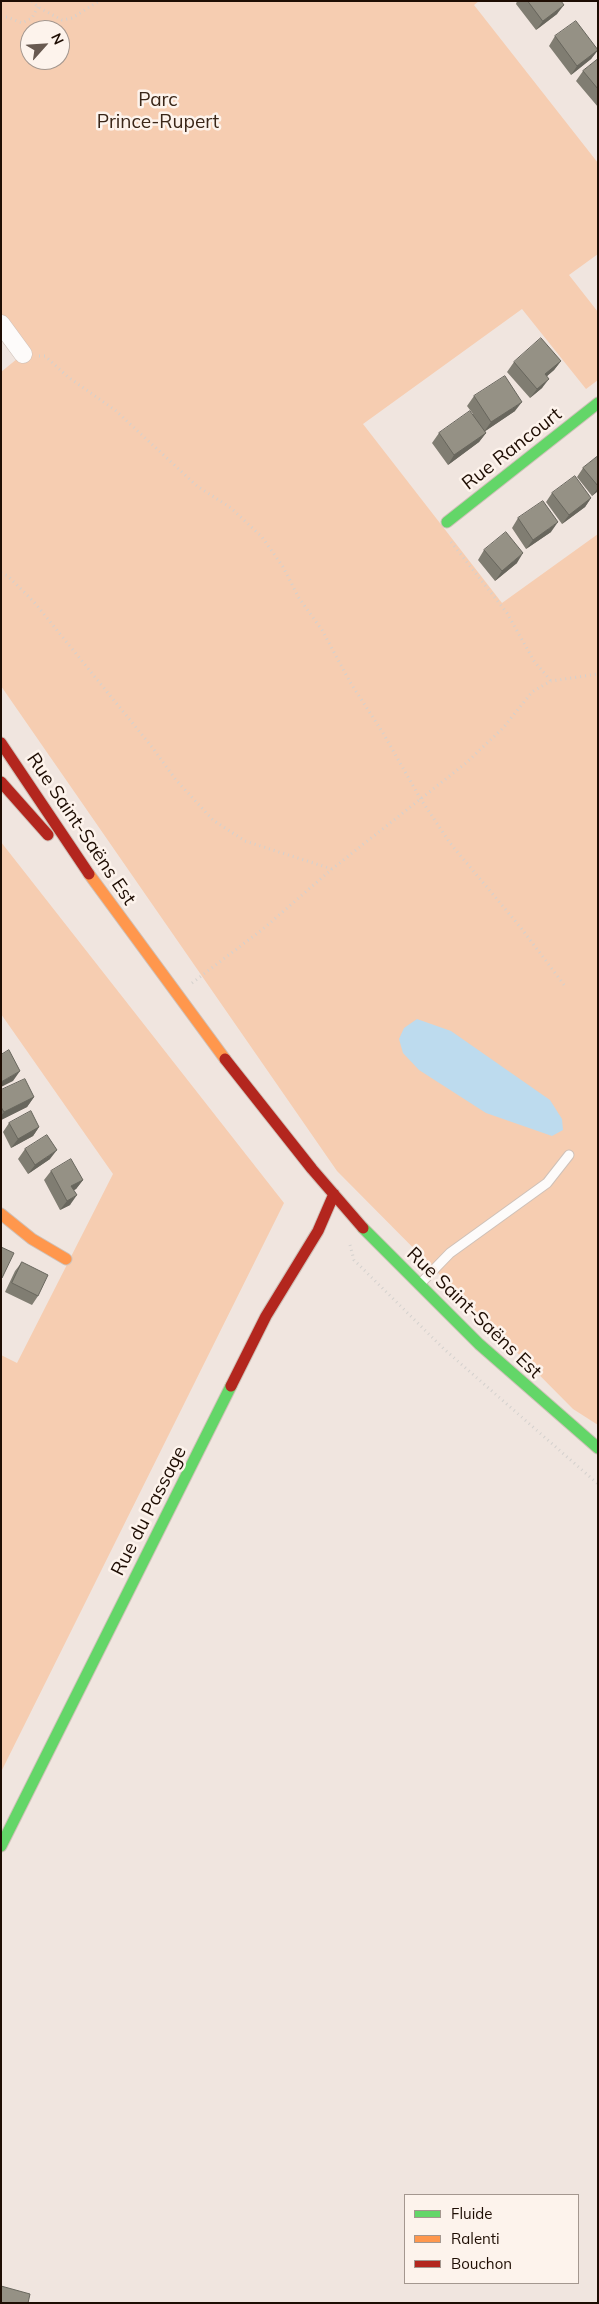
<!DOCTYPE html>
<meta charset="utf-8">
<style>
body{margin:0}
#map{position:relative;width:599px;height:2304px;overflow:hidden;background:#f0e5df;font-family:Mulish,sans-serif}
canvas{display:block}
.frame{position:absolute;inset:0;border:2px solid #1e0d03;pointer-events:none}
.legend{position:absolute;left:404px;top:2194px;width:175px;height:90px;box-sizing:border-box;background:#fdf3ec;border:1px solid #a4978f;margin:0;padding:6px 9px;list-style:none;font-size:15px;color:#1e0d03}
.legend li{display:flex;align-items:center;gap:10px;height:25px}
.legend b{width:25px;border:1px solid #a4978f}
.north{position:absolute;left:20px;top:20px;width:50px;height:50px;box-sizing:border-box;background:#fdf3ec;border:1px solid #a4978f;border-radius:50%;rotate:64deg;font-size:14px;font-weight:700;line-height:20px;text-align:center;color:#1e0d03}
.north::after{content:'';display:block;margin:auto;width:18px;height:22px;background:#685950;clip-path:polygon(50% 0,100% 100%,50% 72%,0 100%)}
</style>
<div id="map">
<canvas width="599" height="2304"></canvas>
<div class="frame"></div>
<ul class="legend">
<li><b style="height:6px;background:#63d668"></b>Fluide</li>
<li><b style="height:6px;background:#ff974d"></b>Ralenti</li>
<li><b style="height:6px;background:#b3261e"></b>Bouchon</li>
</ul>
<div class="north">N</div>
</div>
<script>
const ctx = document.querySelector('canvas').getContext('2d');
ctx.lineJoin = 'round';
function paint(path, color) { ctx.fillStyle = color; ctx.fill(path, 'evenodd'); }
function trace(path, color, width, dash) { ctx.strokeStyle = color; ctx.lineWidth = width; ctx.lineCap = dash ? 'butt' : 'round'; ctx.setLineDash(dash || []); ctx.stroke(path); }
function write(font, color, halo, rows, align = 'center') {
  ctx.font = font + ' Mulish,sans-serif'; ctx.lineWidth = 5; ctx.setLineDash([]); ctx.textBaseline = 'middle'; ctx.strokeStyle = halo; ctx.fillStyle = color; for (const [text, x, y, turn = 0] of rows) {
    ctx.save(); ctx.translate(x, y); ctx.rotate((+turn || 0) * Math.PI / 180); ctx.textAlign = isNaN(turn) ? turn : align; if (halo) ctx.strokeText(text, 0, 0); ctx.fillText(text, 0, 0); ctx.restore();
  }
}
const green = new Path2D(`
 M 1,1 L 479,1 L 474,5 L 598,163 L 598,254 L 569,275 L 598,312 L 598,380 L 586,389 L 522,309 L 363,424 L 502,603 L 598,534 L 598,1425 L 573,1409 L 337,1171 L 1,686 L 1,372 L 23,354 L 1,324 ZM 30,30 L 60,30 L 60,60 L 30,60 Z
 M 1,842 L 284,1203 L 1,1772 L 1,1355 L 17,1363 L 113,1174 L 1,1014 Z`);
const water = new Path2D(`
 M 417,1019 L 451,1031 L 550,1100 L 562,1119 L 563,1130 L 552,1136 L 486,1113 L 419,1070 L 403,1053 L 399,1039 L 404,1028 Z`);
const path = new Path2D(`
 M 32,1 L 38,7 L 62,20 L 72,18 L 99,1
 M 1,17 L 7,17 L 22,23 L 32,18 L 38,7
 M 39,356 L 45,356 L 68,377 L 115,410 L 197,486 L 231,508 L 262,537 L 283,567 L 299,598 L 322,630 L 350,682 L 383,733 L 420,798 L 450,843 L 521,928 L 565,986
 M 451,542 L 507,613 L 534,661 L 551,681
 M 1,573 L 8,576 L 34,602 L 152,747 L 176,780 L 213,820 L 245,841 L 332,869
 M 192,983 L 263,929 L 332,869 L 466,763 L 503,728 L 532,692 L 551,681 L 598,674
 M 350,1245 L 354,1260 L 444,1349 L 598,1484`);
const lane = new Path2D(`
 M 419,1285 L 450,1253 L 547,1183 L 569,1155`);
const street = new Path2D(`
 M 1,324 L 23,354`);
const fast = new Path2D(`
 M 447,522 L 598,403
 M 363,1228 L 479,1344 L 598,1448
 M 1,1846 L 231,1386`);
const slow = new Path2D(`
 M 89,874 L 225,1059
 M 1,1214 L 32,1239 L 66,1259`);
const jam = new Path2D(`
 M 1,743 L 89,874
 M 1,782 L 48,835
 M 225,1059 L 312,1169 L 363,1228
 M 231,1386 L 266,1316 L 318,1231 L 334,1194`);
const wall = new Path2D(`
 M 517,1 L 561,1 L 557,14 L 536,30 L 516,4 Z
 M 555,36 L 598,50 L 591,59 L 571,75 L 549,46 Z
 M 598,59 L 598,107 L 576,81 L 583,71 Z
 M 561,361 L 554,370 L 547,376 L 542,388 L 530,398 L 507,372 L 514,362 Z
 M 474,396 L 515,411 L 485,431 L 486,433 L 479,442 L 448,465 L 432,443 L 439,433 L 473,414 L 467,406 Z
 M 598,456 L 598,491 L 592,496 L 577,477 L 583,468 Z
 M 552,493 L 591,498 L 585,507 L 562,524 L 546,502 Z
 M 518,518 L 551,532 L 526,549 L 512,528 Z
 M 484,550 L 517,563 L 495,581 L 478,560 Z
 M 1,1090 L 34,1097 L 27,1107 L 1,1120 Z
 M 9,1123 L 39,1127 L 33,1136 L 11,1148 L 3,1132 Z
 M 25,1149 L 50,1159 L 28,1174 L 18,1159 Z
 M 51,1171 L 83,1180 L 76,1189 L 74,1190 L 70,1205 L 60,1210 L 44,1180 Z
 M 22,1262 L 38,1296 L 32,1305 L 5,1292 L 15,1271 Z`);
const shadedWall = new Path2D(`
 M 564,5 L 557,14 L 536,30 L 543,21 Z
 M 598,50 L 591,59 L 571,75 L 577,66 Z
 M 561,361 L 554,370 L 538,384 L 545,374 Z
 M 549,379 L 542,388 L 530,398 L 537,389 Z
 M 522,402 L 515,411 L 484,432 L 491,422 Z
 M 486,433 L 479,442 L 448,465 L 454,455 Z
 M 598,488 L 598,491 L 592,496 Z
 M 591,498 L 585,507 L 562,524 L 569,515 Z
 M 558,522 L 551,532 L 526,549 L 533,540 Z
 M 523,553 L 517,563 L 495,581 L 502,571 Z
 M 20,1071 L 13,1081 L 1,1087 L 1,1082 Z
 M 34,1097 L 27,1107 L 1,1120 L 1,1116 L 4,1112 Z
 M 39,1127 L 33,1136 L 11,1148 L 18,1139 Z
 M 57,1150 L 50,1159 L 28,1174 L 35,1165 Z
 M 83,1180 L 76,1189 L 65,1195 L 71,1186 Z
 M 77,1195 L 70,1205 L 60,1210 L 67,1201 Z`);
const building = new Path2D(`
 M 528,1 L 561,1 L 564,5 L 543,21 Z
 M 576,21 L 598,50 L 577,66 L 555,36 Z
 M 598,59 L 598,89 L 583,71 Z
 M 541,338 L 561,361 L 545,374 L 549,379 L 537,389 L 514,362 Z
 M 505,376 L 522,402 L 491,422 L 474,396 Z
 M 470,411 L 486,433 L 454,455 L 439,433 Z
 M 598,456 L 598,486 L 583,468 Z
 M 575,476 L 591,498 L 569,515 L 552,493 Z
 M 543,501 L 558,522 L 533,540 L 518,518 Z
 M 506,532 L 523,553 L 502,571 L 484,550 Z
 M 9,1050 L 20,1071 L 1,1082 L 1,1055 Z
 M 25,1079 L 34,1097 L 4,1112 L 1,1107 L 1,1090 Z
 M 31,1111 L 39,1127 L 18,1139 L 9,1123 Z
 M 47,1135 L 57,1150 L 35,1165 L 25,1149 Z
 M 71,1159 L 83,1180 L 71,1186 L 77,1195 L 67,1201 L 51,1171 Z
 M 1,1247 L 14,1253 L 2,1278 L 1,1277 Z
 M 22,1262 L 48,1275 L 38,1296 L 12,1283 Z
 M 1,2286 L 30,2294 L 28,2303 L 1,2303 Z`);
const parkNames = [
 ["Parc",158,100],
 ["Prince-Rupert",158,122]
];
const streetNames = [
 ["Rue Rancourt",512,449,-38],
 ["Rue Saint-Saëns Est",81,829,56],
 ["Rue Saint-Saëns Est",474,1313,44],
 ["Rue du Passage",149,1511,-63]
];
paint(green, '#f6cdb1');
paint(water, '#bddbee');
trace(lane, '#cfc1b8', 11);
trace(street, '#cfc1b8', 19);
trace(fast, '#cfc1b8', 13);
trace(slow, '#cfc1b8', 13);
trace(jam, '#cfc1b8', 13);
trace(path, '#d4d1ce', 3, [1, 4]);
trace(lane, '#fdfbfa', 9);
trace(street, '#fdfbfa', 18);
trace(fast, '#63d668', 11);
trace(slow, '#ff974d', 11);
trace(jam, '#b3261e', 11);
paint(wall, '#807d72');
paint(shadedWall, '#68665d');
paint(building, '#959185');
trace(building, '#68665d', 1);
write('19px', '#3a2618', '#fdf3ec', parkNames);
write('19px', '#1e0d03', '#fdf3ec', streetNames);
</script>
